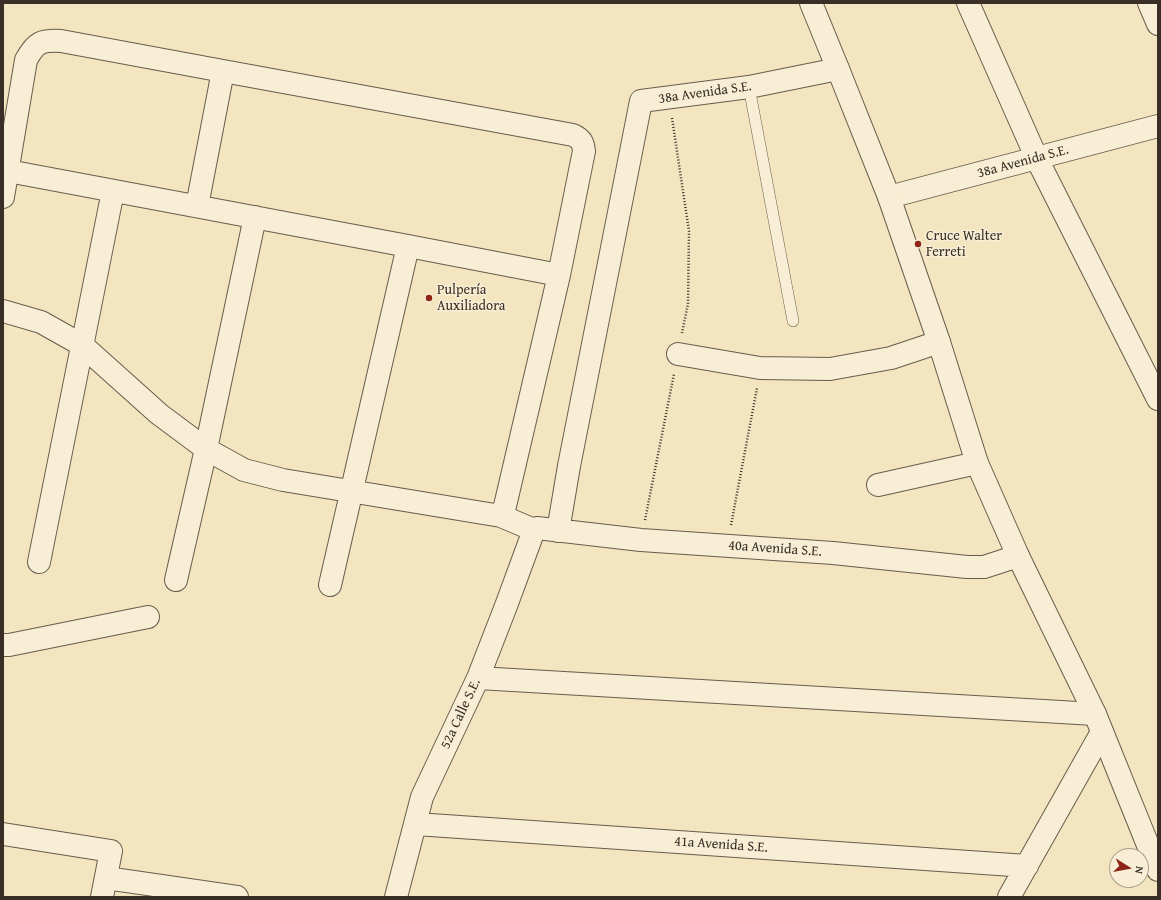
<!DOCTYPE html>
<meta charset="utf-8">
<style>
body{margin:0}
#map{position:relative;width:1161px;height:900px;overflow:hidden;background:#f3e5bf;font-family:"Gentium Book Plus",serif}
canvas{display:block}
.frame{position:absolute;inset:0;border:4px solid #392f26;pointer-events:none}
.north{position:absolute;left:1109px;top:848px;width:40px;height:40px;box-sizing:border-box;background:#f7eed5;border:1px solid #aba28f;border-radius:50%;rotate:101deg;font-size:11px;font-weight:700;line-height:16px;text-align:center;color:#392f26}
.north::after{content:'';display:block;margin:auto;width:14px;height:18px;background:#8f2418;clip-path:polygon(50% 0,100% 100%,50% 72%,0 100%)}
</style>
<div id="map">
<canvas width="1161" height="900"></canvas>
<div class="frame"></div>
<div class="north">N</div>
</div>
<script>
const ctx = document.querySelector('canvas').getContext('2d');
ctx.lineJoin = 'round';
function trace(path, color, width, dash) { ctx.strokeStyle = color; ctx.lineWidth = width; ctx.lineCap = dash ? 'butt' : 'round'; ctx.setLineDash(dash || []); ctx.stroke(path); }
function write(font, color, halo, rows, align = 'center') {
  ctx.font = font + ' "Gentium Book Plus",serif'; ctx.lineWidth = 3; ctx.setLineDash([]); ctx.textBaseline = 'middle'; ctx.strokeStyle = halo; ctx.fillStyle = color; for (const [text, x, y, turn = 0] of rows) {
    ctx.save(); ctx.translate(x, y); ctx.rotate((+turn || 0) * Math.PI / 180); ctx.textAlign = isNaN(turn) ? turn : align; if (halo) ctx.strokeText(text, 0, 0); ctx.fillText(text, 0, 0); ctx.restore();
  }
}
const path = new Path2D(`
 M 672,118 L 689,231 L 688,304 L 682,333
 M 645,520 L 674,374
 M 731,525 L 757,388`);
const service = new Path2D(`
 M 749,87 L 793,321`);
const minor = new Path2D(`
 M 968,3 L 1037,159 L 1158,399
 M 1149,3 L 1158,24
 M 8,171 L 408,246 L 559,275
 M 3,197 L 26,60 C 36,42 41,40 61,41 L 223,71 L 573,135 C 581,139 583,142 584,151 L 559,275 L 505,506 L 501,516 L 283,480 L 244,470 L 206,449 L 159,414 L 82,345 L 41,322 L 3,311
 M 889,197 L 1158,126
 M 197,206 L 223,71
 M 678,354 L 760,368 L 830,369 L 891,358 L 939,342
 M 878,485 L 977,463
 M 501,516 L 534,530
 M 558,531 L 569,466 L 641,101 L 749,87 L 838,69
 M 39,562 L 113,191
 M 176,580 L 206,449 L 255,217
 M 330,585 L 408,246
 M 3,645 L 9,645 L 148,617
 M 478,678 L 1095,714
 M 416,824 L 1027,866
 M 3,834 L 111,851 L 102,897
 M 106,878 L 237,897
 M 396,897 L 422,797 L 478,678 L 506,606 L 534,530 L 537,528 L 641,540 L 833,553 L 967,567 L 984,567 L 1018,556
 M 1009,897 L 1102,732`);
const tertiary = new Path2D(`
 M 811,3 L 838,69 L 889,197 L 939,342 L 977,463 L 1018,556 L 1095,714 L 1158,870`);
const markers = [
 [918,244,4,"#8f2418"],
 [429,298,4,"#8f2418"]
];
const streetNames = [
 ["38a Avenida S.E.",705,93,-8],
 ["38a Avenida S.E.",1023,162,-15],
 ["40a Avenida S.E.",775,549,4],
 ["52a Calle S.E.",461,714,-65],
 ["41a Avenida S.E.",721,845,4]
];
const poiNames = [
 ["Cruce Walter",926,236],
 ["Ferreti",926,252],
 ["Pulpería",437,290],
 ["Auxiliadora",437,306]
];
trace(service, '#685c4c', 12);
trace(minor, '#685c4c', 24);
trace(tertiary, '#685c4c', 24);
trace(path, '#392f26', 2.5, [1, 2]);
trace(service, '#f7eed5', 11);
trace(minor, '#f7eed5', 22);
trace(tertiary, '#f7eed5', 22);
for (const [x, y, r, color] of markers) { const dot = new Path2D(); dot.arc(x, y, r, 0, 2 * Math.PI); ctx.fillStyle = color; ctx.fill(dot); trace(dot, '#f7eed5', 1.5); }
write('14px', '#392f26', '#f7eed5', streetNames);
write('14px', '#392f26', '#f7eed5', poiNames, 'left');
</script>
